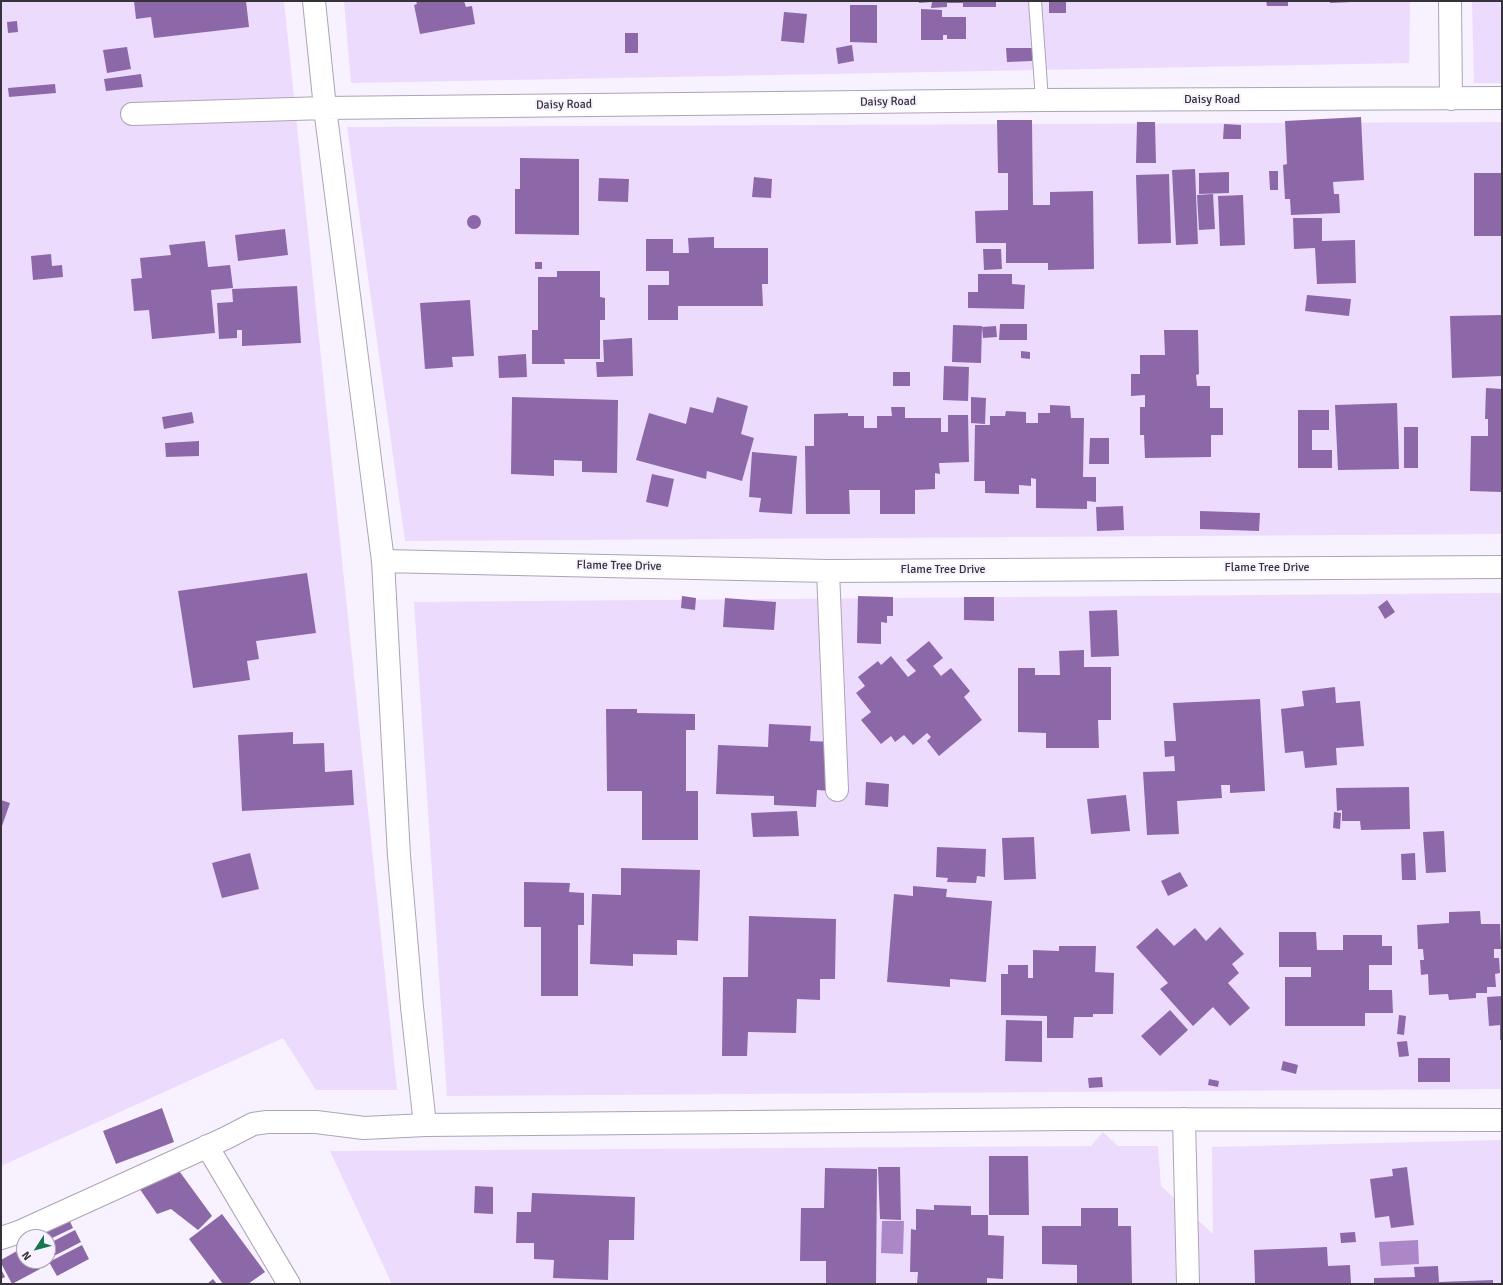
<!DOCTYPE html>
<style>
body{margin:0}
#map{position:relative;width:1503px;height:1285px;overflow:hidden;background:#f8f1ff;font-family:Signika,sans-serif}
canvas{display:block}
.frame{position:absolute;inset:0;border:2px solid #363239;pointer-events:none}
.north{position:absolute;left:16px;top:1229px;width:40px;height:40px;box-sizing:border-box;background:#f8f1ff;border:1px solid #aaa5b0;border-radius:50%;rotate:234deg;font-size:11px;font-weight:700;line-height:16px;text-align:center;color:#363239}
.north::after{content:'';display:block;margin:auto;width:14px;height:18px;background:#15784f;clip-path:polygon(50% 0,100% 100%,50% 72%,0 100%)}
</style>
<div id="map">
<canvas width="1503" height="1285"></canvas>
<div class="frame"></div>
<div class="north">N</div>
</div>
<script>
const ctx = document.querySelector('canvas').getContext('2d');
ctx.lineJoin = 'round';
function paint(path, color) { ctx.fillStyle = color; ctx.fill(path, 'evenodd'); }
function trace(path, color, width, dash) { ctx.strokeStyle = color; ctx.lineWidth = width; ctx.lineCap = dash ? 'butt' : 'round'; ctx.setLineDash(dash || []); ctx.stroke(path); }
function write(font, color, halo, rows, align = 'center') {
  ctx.font = font + ' Signika,sans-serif'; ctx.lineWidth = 4; ctx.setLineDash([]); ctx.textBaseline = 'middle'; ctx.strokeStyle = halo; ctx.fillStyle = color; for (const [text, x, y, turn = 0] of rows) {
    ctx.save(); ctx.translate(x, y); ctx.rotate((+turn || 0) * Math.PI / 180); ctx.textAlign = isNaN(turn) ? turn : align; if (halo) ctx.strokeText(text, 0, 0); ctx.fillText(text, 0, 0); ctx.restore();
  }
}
const green = new Path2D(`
 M 1,1 L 284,1 L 397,1090 L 316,1090 L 283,1038 L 1,1166 Z
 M 344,1 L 1410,1 L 1409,63 L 351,83 Z
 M 1472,1 L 1502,1 L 1502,83 L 1474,83 Z
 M 1502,122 L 1502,534 L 405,541 L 347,127 Z
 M 1502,593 L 1502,1089 L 447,1096 L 414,602 Z
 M 1103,1132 L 1118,1146 L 1158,1146 L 1161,1186 L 1213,1234 L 1212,1147 L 1502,1140 L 1502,1284 L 392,1284 L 330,1151 L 1091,1146 Z`);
const water = new Path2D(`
 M 882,1221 L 904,1221 L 903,1254 L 881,1253 Z
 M 1418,1240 L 1419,1264 L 1381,1266 L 1379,1242 Z`);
const building = new Path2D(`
 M 134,1 L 246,1 L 249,27 L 154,38 L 151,17 L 136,19 Z
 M 416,1 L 464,1 L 466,7 L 472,6 L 475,24 L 420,34 L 414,5 L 417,4 Z
 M 919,1 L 996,1 L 996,7 L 963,7 L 963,3 L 947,3 L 947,7 L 931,8 L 932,2 L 919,3 Z
 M 1049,1 L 1066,1 L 1066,13 L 1049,13 Z
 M 1266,1 L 1288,1 L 1288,6 L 1267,6 Z
 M 1330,1 L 1352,1 L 1352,2 L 1330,3 Z
 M 850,5 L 877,5 L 877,43 L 850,42 Z
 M 921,9 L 942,10 L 942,17 L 966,17 L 966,39 L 947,39 L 947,35 L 943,35 L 943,40 L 921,40 Z
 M 784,12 L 807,14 L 804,43 L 781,41 Z
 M 17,21 L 18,32 L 8,33 L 7,22 Z
 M 625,33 L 638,33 L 638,53 L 625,53 Z
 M 852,45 L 854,61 L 838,64 L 836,48 Z
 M 127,47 L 131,69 L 107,73 L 103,50 Z
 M 1006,48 L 1032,48 L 1032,61 L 1007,62 Z
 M 141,74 L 143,87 L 106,91 L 104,79 Z
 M 55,84 L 56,93 L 9,97 L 8,88 Z
 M 1361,117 L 1364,180 L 1333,182 L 1334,194 L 1339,194 L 1340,213 L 1291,215 L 1290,199 L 1285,199 L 1283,165 L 1287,164 L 1285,121 Z
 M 997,120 L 1032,120 L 1033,205 L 1050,205 L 1050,192 L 1093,191 L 1094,269 L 1048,270 L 1048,263 L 1006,263 L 1006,243 L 976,243 L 975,211 L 1008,210 L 1008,173 L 998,173 Z
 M 1137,122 L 1155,122 L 1156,163 L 1136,163 Z
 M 1224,124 L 1241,125 L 1241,139 L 1223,139 Z
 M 520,158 L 579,159 L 579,235 L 515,234 L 515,189 L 520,189 Z
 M 1195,169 L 1198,244 L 1176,245 L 1172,170 Z
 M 1269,171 L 1278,171 L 1278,190 L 1270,190 Z
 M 1229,172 L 1229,193 L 1199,194 L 1199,173 Z
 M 1474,173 L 1502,173 L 1502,236 L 1474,236 Z
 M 1169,174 L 1171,243 L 1138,244 L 1136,175 Z
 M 754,177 L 772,179 L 771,198 L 752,197 Z
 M 599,178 L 629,179 L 628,202 L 598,201 Z
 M 1213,194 L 1215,229 L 1199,230 L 1197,195 Z
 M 1243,195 L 1245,245 L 1220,246 L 1218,196 Z
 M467 222a7 7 0 1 1 14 0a7 7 0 1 1-14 0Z
 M 1293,218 L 1322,218 L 1322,241 L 1355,240 L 1356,283 L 1317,284 L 1315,248 L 1294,249 Z
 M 285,229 L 288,255 L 238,261 L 235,235 Z
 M 714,237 L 714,248 L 768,248 L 768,284 L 762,284 L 763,306 L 678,306 L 678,320 L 648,320 L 648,285 L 669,285 L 669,271 L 646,271 L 646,239 L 673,239 L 673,253 L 689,253 L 688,238 Z
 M 205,241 L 208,267 L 230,265 L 231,272 L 233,288 L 211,290 L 215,333 L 152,339 L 149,310 L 134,311 L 131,279 L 142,278 L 140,258 L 171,255 L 169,245 Z
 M 983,249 L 1001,249 L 1002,269 L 984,270 Z
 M 51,254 L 52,266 L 62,265 L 63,277 L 33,280 L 31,256 Z
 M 535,262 L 542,262 L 542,269 L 535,269 Z
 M 557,271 L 600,271 L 600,297 L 605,298 L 605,320 L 600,320 L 600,359 L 564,359 L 565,364 L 532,364 L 532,330 L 538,330 L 538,277 L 557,277 Z
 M 978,274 L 1012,274 L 1012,284 L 1025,285 L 1024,309 L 968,308 L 968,292 L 978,292 Z
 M 297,286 L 301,343 L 242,346 L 242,330 L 237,330 L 237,338 L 219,339 L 217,303 L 233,302 L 232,289 Z
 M 1307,295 L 1351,299 L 1349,316 L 1305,311 Z
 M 470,300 L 474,356 L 452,357 L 453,367 L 425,369 L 420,303 Z
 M 1502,315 L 1502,376 L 1452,378 L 1450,316 Z
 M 1000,324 L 1027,324 L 1027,340 L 999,340 Z
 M 953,325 L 982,326 L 981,363 L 952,362 Z
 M 996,326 L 997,337 L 983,338 L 982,327 Z
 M 1164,330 L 1198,330 L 1199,374 L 1196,375 L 1197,386 L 1210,386 L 1210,408 L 1223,408 L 1223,435 L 1211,435 L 1211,457 L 1145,458 L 1144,435 L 1140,435 L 1140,407 L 1145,407 L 1145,395 L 1131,396 L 1131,374 L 1140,374 L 1140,355 L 1165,355 Z
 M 632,338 L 633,376 L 597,377 L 596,362 L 604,362 L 603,340 Z
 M 1021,351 L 1030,352 L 1030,359 L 1021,358 Z
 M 526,354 L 527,377 L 499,378 L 498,356 Z
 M 944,366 L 969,367 L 968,401 L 943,400 Z
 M 893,372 L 910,372 L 910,386 L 893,386 Z
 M 1486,388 L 1502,389 L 1502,492 L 1470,491 L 1471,436 L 1488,436 L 1488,419 L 1485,419 Z
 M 512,397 L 618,400 L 617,473 L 582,472 L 582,461 L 554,460 L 554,476 L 511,474 Z
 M 717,397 L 748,406 L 741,434 L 754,438 L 742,481 L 707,471 L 706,479 L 636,460 L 649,413 L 686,424 L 690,407 L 713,413 Z
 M 971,397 L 986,398 L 985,424 L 971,423 Z
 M 1397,403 L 1399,469 L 1338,470 L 1335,405 Z
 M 1050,405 L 1070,406 L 1071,418 L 1084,418 L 1083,477 L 1096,477 L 1096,502 L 1087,501 L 1087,509 L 1036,508 L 1036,479 L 1031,478 L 1031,486 L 1019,485 L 1019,494 L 985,493 L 985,481 L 974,481 L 975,425 L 990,425 L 990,416 L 1005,416 L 1006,411 L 1026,412 L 1026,423 L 1038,423 L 1038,413 L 1050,413 Z
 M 891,407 L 905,407 L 905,418 L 941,418 L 941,432 L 948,432 L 948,415 L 968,415 L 969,462 L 939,463 L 940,474 L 935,473 L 935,489 L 915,490 L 915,514 L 880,514 L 880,490 L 849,490 L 850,514 L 806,514 L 805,446 L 814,446 L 814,414 L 848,413 L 848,416 L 864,416 L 864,428 L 877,428 L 877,416 L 892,416 Z
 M 1298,410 L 1329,410 L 1329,430 L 1312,430 L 1312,450 L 1332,450 L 1332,468 L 1298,468 Z
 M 192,412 L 194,423 L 164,429 L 162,417 Z
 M 1404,427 L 1418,427 L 1418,468 L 1404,468 Z
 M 1090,438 L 1109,438 L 1109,464 L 1089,464 Z
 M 199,441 L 199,456 L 166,457 L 165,443 Z
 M 752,452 L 797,456 L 792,514 L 759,512 L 761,498 L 749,497 Z
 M 652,474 L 674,479 L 668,507 L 646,502 Z
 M 1123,506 L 1124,530 L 1097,531 L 1096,507 Z
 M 1200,511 L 1260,513 L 1259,531 L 1200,529 Z
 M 307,573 L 316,633 L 256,641 L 259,659 L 247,661 L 250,680 L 193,688 L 178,591 Z
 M 682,596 L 696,598 L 695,610 L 681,608 Z
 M 858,596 L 893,597 L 893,616 L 887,616 L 887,623 L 881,622 L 881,644 L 857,643 Z
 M 964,597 L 994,597 L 994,621 L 964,620 Z
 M 725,598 L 776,602 L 774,630 L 723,627 Z
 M 1387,600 L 1395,612 L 1385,619 L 1378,607 Z
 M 1117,610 L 1119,656 L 1091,657 L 1089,611 Z
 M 929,641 L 943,658 L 933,666 L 941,676 L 951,668 L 970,691 L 964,697 L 982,720 L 939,756 L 927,741 L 931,737 L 927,733 L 913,745 L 904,735 L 895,742 L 891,736 L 881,744 L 861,720 L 871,712 L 856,693 L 865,686 L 858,677 L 878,661 L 881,665 L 891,656 L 908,677 L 916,671 L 906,660 Z
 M 1084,650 L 1084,667 L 1111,667 L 1111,720 L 1098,720 L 1099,748 L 1046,748 L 1046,733 L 1018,732 L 1018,668 L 1035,668 L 1035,675 L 1060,675 L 1059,651 Z
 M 1335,687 L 1336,703 L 1360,701 L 1364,746 L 1336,748 L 1337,765 L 1305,768 L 1303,751 L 1285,753 L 1281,709 L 1304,706 L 1302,691 Z
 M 1260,699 L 1265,791 L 1230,793 L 1230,785 L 1221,785 L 1222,798 L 1177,801 L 1179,834 L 1147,835 L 1143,772 L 1175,771 L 1174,756 L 1165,757 L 1164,741 L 1176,741 L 1173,703 Z
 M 606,709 L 637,709 L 637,713 L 695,714 L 695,730 L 686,730 L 686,791 L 698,791 L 698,840 L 642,840 L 642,791 L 607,791 Z
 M 769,724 L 811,726 L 810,741 L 833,742 L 831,791 L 817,790 L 816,807 L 774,805 L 774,796 L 716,794 L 718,745 L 768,747 Z
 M 293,732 L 293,744 L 324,743 L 325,772 L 352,770 L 354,805 L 242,811 L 238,735 Z
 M 866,782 L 889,784 L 888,807 L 865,805 Z
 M 1409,787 L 1410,829 L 1361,830 L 1360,821 L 1342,821 L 1342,810 L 1337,811 L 1336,788 Z
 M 1126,795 L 1130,831 L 1091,834 L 1087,799 Z
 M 1,800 L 10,803 L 1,829 Z
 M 797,811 L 799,836 L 753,837 L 751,813 Z
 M 1334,812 L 1341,813 L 1340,829 L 1333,828 Z
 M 1444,831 L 1446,872 L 1426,873 L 1423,832 Z
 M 1034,837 L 1036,879 L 1004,880 L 1002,838 Z
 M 937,847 L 986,849 L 985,877 L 977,876 L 976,883 L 947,882 L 948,878 L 936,877 Z
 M 250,853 L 259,889 L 222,898 L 212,863 Z
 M 1415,853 L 1416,880 L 1402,880 L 1401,854 Z
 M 621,868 L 700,870 L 698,941 L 677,940 L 677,955 L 633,954 L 633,966 L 590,964 L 592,894 L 621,895 Z
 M 1180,872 L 1188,886 L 1168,896 L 1161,881 Z
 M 524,882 L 570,883 L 569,892 L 584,893 L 584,925 L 578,925 L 578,996 L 541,996 L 541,927 L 524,927 Z
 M 913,886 L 947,889 L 946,897 L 992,901 L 986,982 L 950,979 L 950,987 L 887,982 L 894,894 L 913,896 Z
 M 1480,911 L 1481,924 L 1500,924 L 1501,949 L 1494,949 L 1494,958 L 1499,958 L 1500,973 L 1495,974 L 1496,987 L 1487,987 L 1487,993 L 1476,993 L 1476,998 L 1449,1000 L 1448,994 L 1429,995 L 1428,974 L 1421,975 L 1420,960 L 1424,960 L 1423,949 L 1418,949 L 1417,925 L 1449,923 L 1449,912 Z
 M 749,916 L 836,919 L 835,979 L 820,979 L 820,1000 L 797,999 L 796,1033 L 748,1032 L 747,1056 L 722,1056 L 723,977 L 748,977 Z
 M 1220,927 L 1244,954 L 1232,964 L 1239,973 L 1228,983 L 1250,1008 L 1230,1026 L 1213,1007 L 1193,1026 L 1160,989 L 1168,983 L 1136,947 L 1157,928 L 1174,946 L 1195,928 L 1206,941 Z
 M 1279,932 L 1316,932 L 1317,950 L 1343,950 L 1343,935 L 1382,935 L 1382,946 L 1392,946 L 1392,965 L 1369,965 L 1369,990 L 1392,990 L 1393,1013 L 1365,1013 L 1365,1026 L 1285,1026 L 1285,977 L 1311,977 L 1311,967 L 1279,967 Z
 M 1059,946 L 1096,946 L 1095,972 L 1114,973 L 1113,1014 L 1093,1014 L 1093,1017 L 1074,1017 L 1073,1038 L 1047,1038 L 1047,1016 L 1001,1015 L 1001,974 L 1008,974 L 1008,965 L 1028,965 L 1028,978 L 1033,978 L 1033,950 L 1059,951 Z
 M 1502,996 L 1502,1040 L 1500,1040 L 1500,1025 L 1489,1026 L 1487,997 Z
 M 1170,1010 L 1188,1030 L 1160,1056 L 1141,1036 Z
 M 1399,1015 L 1406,1016 L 1404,1035 L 1397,1034 Z
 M 1006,1020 L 1042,1021 L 1042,1062 L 1005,1061 Z
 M 1407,1041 L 1409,1056 L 1399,1057 L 1397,1042 Z
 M 1418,1058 L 1450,1058 L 1450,1082 L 1418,1082 Z
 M 1283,1061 L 1298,1065 L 1296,1074 L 1281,1070 Z
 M 1102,1077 L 1103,1087 L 1089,1088 L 1088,1078 Z
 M 1209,1079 L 1219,1081 L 1218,1087 L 1208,1085 Z
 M 162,1108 L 174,1142 L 116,1164 L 103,1131 Z
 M 989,1156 L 1028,1156 L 1029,1215 L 989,1215 Z
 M 878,1167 L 900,1167 L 901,1220 L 880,1219 Z
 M 1407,1167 L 1414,1225 L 1391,1228 L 1389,1216 L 1375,1218 L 1370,1179 L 1393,1176 L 1392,1169 Z
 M 177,1168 L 212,1216 L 198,1230 L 171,1209 L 157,1214 L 137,1185 Z
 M 825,1168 L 877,1169 L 876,1284 L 826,1284 L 826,1261 L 800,1261 L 801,1208 L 824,1208 Z
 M 475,1186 L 493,1187 L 493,1214 L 474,1213 Z
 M 532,1193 L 635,1197 L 634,1240 L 609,1240 L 608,1280 L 553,1278 L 554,1260 L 534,1259 L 534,1243 L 516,1243 L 517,1212 L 531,1212 Z
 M 934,1205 L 971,1206 L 971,1215 L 988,1215 L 988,1235 L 1004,1236 L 1003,1279 L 987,1278 L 987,1284 L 917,1284 L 918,1272 L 910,1272 L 911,1229 L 916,1230 L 916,1209 L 934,1210 Z
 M 1081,1208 L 1118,1208 L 1118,1226 L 1131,1226 L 1132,1284 L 1077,1284 L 1077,1265 L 1042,1264 L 1042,1226 L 1081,1226 Z
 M 222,1214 L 265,1272 L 248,1284 L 223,1284 L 189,1239 Z
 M 67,1215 L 73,1228 L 48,1240 L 48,1237 L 39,1237 L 35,1230 Z
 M 75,1230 L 81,1242 L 50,1258 L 48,1255 L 48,1244 Z
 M 1355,1232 L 1356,1242 L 1341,1243 L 1340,1233 Z
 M 82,1245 L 89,1259 L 57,1276 L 49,1262 Z
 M 24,1247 L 24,1261 L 35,1261 L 40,1269 L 12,1284 L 1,1263 L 1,1260 Z
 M 1327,1247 L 1328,1266 L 1350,1265 L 1351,1284 L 1255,1284 L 1254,1250 Z
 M 1438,1266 L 1439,1282 L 1493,1280 L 1493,1284 L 1374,1284 L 1374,1278 L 1415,1277 L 1414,1267 Z
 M 1,1269 L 5,1277 L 1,1279 Z
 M 213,1279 L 217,1284 L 207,1284 Z`);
const lane = new Path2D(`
 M 1035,1 L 1042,100`);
const street = new Path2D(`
 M 314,1 L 325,108 L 383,561 L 399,856 L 412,1007 L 425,1125
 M 1450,1 L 1451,99
 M 132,114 L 325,108 L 1042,100 L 1502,98
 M 383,561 L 828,571 L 1502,567
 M 828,571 L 837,790
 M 1184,1119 L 1188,1284
 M 207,1146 L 289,1284
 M 1,1238 L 19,1232 L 226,1138 L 253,1124 L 267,1122 L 316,1122 L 364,1128 L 425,1125 L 1068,1119 L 1502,1120`);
const streetNames = [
 ["Daisy Road",1212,100],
 ["Daisy Road",888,102,-1],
 ["Daisy Road",564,105,-1],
 ["Flame Tree Drive",619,566,1],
 ["Flame Tree Drive",1267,568],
 ["Flame Tree Drive",943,570]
];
paint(green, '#eddbfd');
paint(water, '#ac87c8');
paint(building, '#8d68a8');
trace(lane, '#ada4b4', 14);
trace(street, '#ada4b4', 24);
trace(lane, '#fff', 12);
trace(street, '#fff', 22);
write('12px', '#363239', '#f8f1ff', streetNames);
</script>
